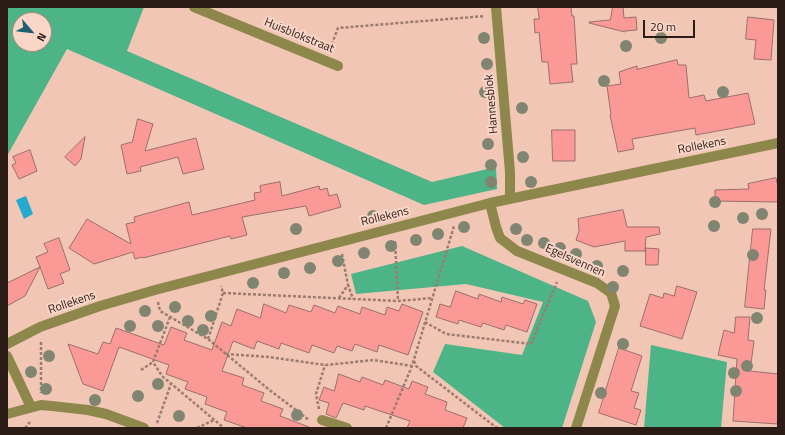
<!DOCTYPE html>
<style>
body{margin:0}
#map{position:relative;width:785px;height:435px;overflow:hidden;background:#f2c6b5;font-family:"Titillium Web",sans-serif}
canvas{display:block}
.frame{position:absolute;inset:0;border:8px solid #2c1c16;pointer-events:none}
.north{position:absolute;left:12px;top:12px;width:40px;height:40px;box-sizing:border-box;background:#f9d6c8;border:1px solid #a78c81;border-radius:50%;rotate:118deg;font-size:11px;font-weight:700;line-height:16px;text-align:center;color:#2c1c16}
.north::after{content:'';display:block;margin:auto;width:14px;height:18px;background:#1d5f73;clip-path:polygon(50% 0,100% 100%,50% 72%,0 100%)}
.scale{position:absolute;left:643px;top:20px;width:52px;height:18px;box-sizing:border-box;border:2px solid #2c1c16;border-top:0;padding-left:5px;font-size:12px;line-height:14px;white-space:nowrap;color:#2c1c16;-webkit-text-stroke:3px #f9d6c8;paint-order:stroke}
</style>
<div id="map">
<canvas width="785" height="435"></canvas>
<div class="frame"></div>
<div class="north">N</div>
<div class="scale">20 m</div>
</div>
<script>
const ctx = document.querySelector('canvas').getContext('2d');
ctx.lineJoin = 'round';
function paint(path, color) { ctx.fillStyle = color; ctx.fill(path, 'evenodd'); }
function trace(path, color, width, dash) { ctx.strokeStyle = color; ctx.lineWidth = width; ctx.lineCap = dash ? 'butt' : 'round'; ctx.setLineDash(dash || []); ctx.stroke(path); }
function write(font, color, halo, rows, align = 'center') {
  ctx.font = font + ' "Titillium Web",sans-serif'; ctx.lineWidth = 4; ctx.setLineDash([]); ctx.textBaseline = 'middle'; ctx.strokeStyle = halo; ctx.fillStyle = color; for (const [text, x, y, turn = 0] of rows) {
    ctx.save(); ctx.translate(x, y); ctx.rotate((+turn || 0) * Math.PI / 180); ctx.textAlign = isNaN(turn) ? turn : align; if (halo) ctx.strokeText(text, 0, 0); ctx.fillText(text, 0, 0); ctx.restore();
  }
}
const forest = new Path2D(`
 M 7,7 L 144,7 L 127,51 L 432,182 L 496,167 L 497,189 L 424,205 L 67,49 L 7,156 ZM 20,20 L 44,20 L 44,44 L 20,44 Z
 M 462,246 L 588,301 L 596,322 L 562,428 L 505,428 L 433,372 L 445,344 L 522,355 L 543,302 L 466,284 L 356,294 L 351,274 Z
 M 651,345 L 727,362 L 721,428 L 644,428 Z`);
const water = new Path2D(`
 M 26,196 L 33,214 L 24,219 L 16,200 Z`);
const building = new Path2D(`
 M 538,7 L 571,7 L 572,16 L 574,16 L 577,64 L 571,64 L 573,82 L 550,84 L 548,62 L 542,62 L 539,32 L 535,33 L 534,19 L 539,19 Z
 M 613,7 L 623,7 L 624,18 L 636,17 L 637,30 L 625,31 L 625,32 L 589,23 L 589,22 L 610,20 Z
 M 748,17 L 774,20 L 771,60 L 754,59 L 756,40 L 746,39 Z
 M 677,60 L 678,65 L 686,65 L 689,98 L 704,95 L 706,101 L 748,93 L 755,124 L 696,135 L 695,128 L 632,139 L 634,149 L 618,152 L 610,115 L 611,115 L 607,86 L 621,84 L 619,72 L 637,66 L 637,69 Z
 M 138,119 L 153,124 L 145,151 L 196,138 L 204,169 L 183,174 L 178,157 L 140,167 L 141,171 L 127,174 L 121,145 L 132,142 Z
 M 552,130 L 575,130 L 575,161 L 553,161 Z
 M 85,137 L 81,159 L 75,166 L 65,157 Z
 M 30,150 L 37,171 L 19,179 L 12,165 L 16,163 L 13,157 Z
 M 776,178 L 778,187 L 778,202 L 715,201 L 715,190 L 749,189 L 748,184 Z
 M 280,182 L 282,196 L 319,186 L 320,190 L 327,188 L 329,196 L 337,194 L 341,207 L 309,216 L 306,206 L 242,217 L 247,235 L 231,239 L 230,236 L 143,258 L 142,257 L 135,259 L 133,252 L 94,264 L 69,248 L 87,219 L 131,244 L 126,224 L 135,222 L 134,217 L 189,202 L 192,215 L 255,200 L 254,193 L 261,192 L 260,186 Z
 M 623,210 L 627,227 L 659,227 L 660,234 L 646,237 L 645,251 L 625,251 L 625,241 L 594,247 L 576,240 L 579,231 L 578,219 Z
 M 753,229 L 771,229 L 764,290 L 766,290 L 764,309 L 745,307 Z
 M 59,238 L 70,270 L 60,274 L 64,283 L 48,289 L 40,267 L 25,296 L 7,306 L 7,283 L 40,267 L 36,257 L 48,252 L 44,244 Z
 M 646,248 L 659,249 L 658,265 L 646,265 Z
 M 677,286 L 697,292 L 682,339 L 640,326 L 650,294 L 663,298 L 664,293 L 674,296 Z
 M 456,291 L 478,299 L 479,294 L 501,302 L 502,297 L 523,304 L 525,300 L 537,304 L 527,332 L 506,325 L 504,330 L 483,323 L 481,327 L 459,320 L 458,324 L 436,317 L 440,304 L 450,307 Z
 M 264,304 L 286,313 L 289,305 L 311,312 L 314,305 L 335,313 L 338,306 L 360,314 L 362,307 L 385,315 L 387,307 L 399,311 L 402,304 L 423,312 L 408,355 L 379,345 L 377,352 L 355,344 L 352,351 L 337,346 L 334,353 L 312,345 L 309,353 L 281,343 L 279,349 L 257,341 L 254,349 L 233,341 L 222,371 L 244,378 L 242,385 L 264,393 L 261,401 L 283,409 L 280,416 L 309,427 L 309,428 L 247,428 L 224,420 L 227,412 L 205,404 L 207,397 L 185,389 L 188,382 L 166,374 L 169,365 L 119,347 L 103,391 L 83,384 L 68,344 L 98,354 L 103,342 L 110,344 L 116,328 L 164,345 L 171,327 L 187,333 L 184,340 L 212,350 L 222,322 L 231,326 L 237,309 L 260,318 Z
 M 736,317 L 750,317 L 748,340 L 754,341 L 750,371 L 778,374 L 778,424 L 733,421 L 737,359 L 718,355 L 724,330 L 734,333 Z
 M 619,348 L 642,356 L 631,391 L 639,393 L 634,408 L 641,410 L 636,425 L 599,413 Z
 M 339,374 L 360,382 L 362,377 L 383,385 L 385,380 L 409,389 L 412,381 L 428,387 L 425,394 L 447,402 L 445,410 L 467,418 L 463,428 L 407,428 L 410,421 L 365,406 L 364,410 L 343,403 L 336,418 L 326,414 L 329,403 L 319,400 L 324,387 L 334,391 Z`);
const path = new Path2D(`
 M 330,49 L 338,28 L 485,16
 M 395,241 L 398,301
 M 342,254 L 348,285
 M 223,293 L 398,301 L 432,298
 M 339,298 L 348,285 L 353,299
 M 158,302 L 160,311 L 208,339 L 267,388 L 309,420
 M 170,317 L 153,362 L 162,376 L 224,428
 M 425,322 L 446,334 L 531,344 L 557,282
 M 208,339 L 223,293 L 221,286
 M 41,342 L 41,393
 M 226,354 L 269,357 L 325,365 L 374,360 L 412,366
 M 414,361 L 416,366 L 497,428
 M 141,370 L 153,362
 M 319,409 L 316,394 L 325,365
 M 157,423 L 171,384
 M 25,428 L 30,422
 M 197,428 L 214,420
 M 386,428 L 412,366 L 454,226`);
const minor = new Path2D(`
 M 194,7 L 338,66
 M 496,7 L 510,172 L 510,199
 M 490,203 L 496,227 L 500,238 L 517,251 L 597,283 L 611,293 L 615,306 L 576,428
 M 7,344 L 40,327 L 100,306 L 155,290 L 490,203 L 778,143
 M 7,356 L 31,407
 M 7,414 L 41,405 L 52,406 L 88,410 L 106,414 L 144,428
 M 322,420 L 347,428`);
const trees = [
 [484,38],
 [661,38],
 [626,46],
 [487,64],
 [604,81],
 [485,92],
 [723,92],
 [522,108],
 [488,144],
 [523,157],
 [491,165],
 [491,182],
 [531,182],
 [715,202],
 [762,214],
 [373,216],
 [743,218],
 [714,226],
 [464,227],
 [296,229],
 [516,229],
 [438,234],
 [416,240],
 [527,240],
 [544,243],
 [391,246],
 [560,248],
 [364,253],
 [576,254],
 [753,255],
 [338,261],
 [597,266],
 [310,268],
 [623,271],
 [284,273],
 [253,283],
 [613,287],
 [175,307],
 [145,311],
 [211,316],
 [757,318],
 [188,321],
 [130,326],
 [158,326],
 [203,330],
 [623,344],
 [49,356],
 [747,366],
 [31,372],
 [734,373],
 [158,384],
 [46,389],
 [736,391],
 [601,393],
 [138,396],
 [95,400],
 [297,415],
 [179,416]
];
const streetNames = [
 ["Huisblokstraat",299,36,22],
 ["Hannesblok",492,104,-95],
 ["Rollekens",702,146,-11],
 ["Rollekens",385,217,-14],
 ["Egelsvennen",575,261,24],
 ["Rollekens",72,303,-19]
];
paint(forest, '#4cb487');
paint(water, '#25a9cd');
paint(building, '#fb9996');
trace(building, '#9a6f6d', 1);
trace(path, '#9c7c70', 2.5, [3, 2]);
trace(minor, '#8e874c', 10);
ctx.fillStyle = '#808572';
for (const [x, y] of trees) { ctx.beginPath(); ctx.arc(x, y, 6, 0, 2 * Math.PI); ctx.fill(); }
write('12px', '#2c1c16', '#f9d6c8', streetNames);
</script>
